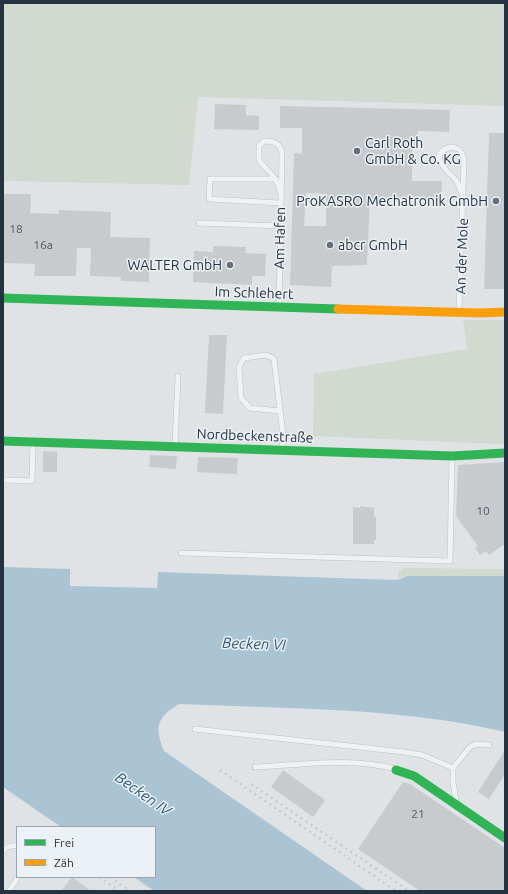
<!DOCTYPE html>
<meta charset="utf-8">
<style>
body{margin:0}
#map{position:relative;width:508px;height:894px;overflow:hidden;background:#e0e3e5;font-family:Ubuntu,sans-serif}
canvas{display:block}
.frame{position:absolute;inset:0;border:4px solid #243241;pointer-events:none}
.legend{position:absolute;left:16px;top:826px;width:140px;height:52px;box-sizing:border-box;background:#ecf1f6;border:1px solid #9ca5ae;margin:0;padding:5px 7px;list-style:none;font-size:12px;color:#243241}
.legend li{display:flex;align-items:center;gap:8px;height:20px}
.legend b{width:20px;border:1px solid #9ca5ae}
</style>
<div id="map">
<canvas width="508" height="894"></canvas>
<div class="frame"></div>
<ul class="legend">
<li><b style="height:5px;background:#30b455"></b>Frei</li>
<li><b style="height:5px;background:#ff9f0a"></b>Zäh</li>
</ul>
</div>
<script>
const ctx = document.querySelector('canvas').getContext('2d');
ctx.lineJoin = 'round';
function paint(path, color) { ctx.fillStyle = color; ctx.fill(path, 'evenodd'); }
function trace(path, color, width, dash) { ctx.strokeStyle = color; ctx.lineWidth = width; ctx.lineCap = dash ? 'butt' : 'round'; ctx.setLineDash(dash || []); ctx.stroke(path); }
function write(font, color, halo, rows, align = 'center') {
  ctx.font = font + ' Ubuntu,sans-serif'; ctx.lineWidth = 3; ctx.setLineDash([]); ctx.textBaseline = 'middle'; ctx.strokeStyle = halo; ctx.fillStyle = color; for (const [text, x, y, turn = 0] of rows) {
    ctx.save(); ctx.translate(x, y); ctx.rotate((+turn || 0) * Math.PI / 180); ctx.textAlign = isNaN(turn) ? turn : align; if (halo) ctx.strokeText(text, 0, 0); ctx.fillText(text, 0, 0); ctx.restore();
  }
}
const green = new Path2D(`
 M 3,3 L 505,3 L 505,106 L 198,97 L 189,185 L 3,181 Z
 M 463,320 L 505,320 L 505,443 L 498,444 L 313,436 L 314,374 L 467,349 Z
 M 404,568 L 505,569 L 505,576 L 407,576 L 398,578 L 398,572 Z`);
const water = new Path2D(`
 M 3,567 L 70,569 L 70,586 L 157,588 L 158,572 L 397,580 L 407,576 L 505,576 L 505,732 C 399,707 288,709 179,704 C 157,717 154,727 164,751 L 367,891 L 154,891 L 134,877 L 155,877 L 155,827 L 61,827 L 3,787 Z`);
const building = new Path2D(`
 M 215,104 L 246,105 L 246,115 L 259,116 L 259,130 L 214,129 Z
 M 280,106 L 450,110 L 449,132 L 418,131 L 418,149 L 412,149 L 412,181 L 442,181 L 441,200 L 370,198 L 367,265 L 332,266 L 331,287 L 290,285 L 294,153 L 302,154 L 302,128 L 280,128 ZM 306,193 L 326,194 L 326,226 L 304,226 Z
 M 489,133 L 505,133 L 505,289 L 484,289 Z
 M 3,194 L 31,194 L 30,213 L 59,214 L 59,210 L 111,212 L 110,237 L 150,238 L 149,282 L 121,281 L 121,277 L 90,276 L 91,248 L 77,248 L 76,276 L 34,276 L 35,264 L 3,263 Z
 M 213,246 L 246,247 L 245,253 L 266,254 L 265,276 L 252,276 L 252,285 L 193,282 L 194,251 L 213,252 Z
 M 209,335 L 227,335 L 223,414 L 205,413 Z
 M 43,451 L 57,452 L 57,472 L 43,472 Z
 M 150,455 L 177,456 L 176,469 L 149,467 Z
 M 198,457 L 238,458 L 237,474 L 197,472 Z
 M 505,462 L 505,544 L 489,555 L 486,551 L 480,555 L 475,548 L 478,546 L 456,516 L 458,465 Z
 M 360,506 L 374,508 L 374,517 L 376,517 L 376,540 L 374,540 L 374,544 L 353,544 L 353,507 L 360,508 Z
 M 505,750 L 505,774 L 489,799 L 478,792 Z
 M 283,770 L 325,800 L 313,817 L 271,787 Z
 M 403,782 L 410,784 L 505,848 L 505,891 L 420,891 L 358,849 Z
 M 72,877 L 91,891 L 61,891 Z`);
const lane = new Path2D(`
 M 276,179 L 210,179 L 209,199 L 280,203
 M 199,223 L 280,226
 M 279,305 L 282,154 C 281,143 274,141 264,141 L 259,146 L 259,160 C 267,171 278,177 280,192
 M 459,311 L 464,160 C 462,151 459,148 451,147 C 424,155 451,173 457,182 C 460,188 462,194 464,200
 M 280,411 L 250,408 L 241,398 L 239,367 L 244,358 L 266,355 L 274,359 L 283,435 L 282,449
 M 175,445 L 178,376
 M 3,480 L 32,481 L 33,443
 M 181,553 L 450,561 L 452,457
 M 195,729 L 404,752 L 422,755 L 453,768
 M 255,767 C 301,765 351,757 395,769
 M 456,801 L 453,782 L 453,768 L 470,747 L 476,744 L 489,745
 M 3,850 L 8,847 L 17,845
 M 9,891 L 18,877`);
const fast = new Path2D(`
 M 3,298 L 338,309
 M 3,441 L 452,456 L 505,453
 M 396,770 L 414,776 L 505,838`);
const slow = new Path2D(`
 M 338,309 L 481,313 L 505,312`);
const rail = new Path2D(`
 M 503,754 L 505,755
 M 220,770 L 396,891
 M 251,784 L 409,891
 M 99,877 L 119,891
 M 110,877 L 130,891`);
const markers = [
 [357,151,4,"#66707a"],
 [496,201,4,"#66707a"],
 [330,245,4,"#66707a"],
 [230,265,4,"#66707a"]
];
const numberNames = [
 ["18",16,229],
 ["16a",43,245],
 ["10",483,511],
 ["21",418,814]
];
const poiNames = [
 ["Carl Roth",365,143],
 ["GmbH & Co. KG",365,159],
 ["ProKASRO Mechatronik GmbH",488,201,"right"],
 ["abcr GmbH",338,245],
 ["WALTER GmbH",222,265,"right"]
];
const streetNames = [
 ["Am Hafen",280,238,-89],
 ["An der Mole",462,256,-88],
 ["Im Schlehert",254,293,2],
 ["Nordbeckenstraße",255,436,2]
];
const waterNames = [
 ["Becken VI",254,644,2],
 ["Becken IV",143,794,35]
];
paint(green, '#d1dacf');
paint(water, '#aac4d4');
paint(building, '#c8cbce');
trace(lane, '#bec1c3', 6);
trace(lane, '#eff1f2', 5);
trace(fast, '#30b455', 9);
trace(slow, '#ff9f0a', 9);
trace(rail, '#c8cbcd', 2.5, [2, 4]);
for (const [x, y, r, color] of markers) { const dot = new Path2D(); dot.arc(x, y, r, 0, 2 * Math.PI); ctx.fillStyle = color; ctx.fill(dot); trace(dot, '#ecf1f6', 1.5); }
write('12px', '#4e5965', null, numberNames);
write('14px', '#243241', '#ecf1f6', poiNames, 'left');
write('14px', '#243241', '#ecf1f6', streetNames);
write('italic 15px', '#2a5879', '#ecf1f6', waterNames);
</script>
